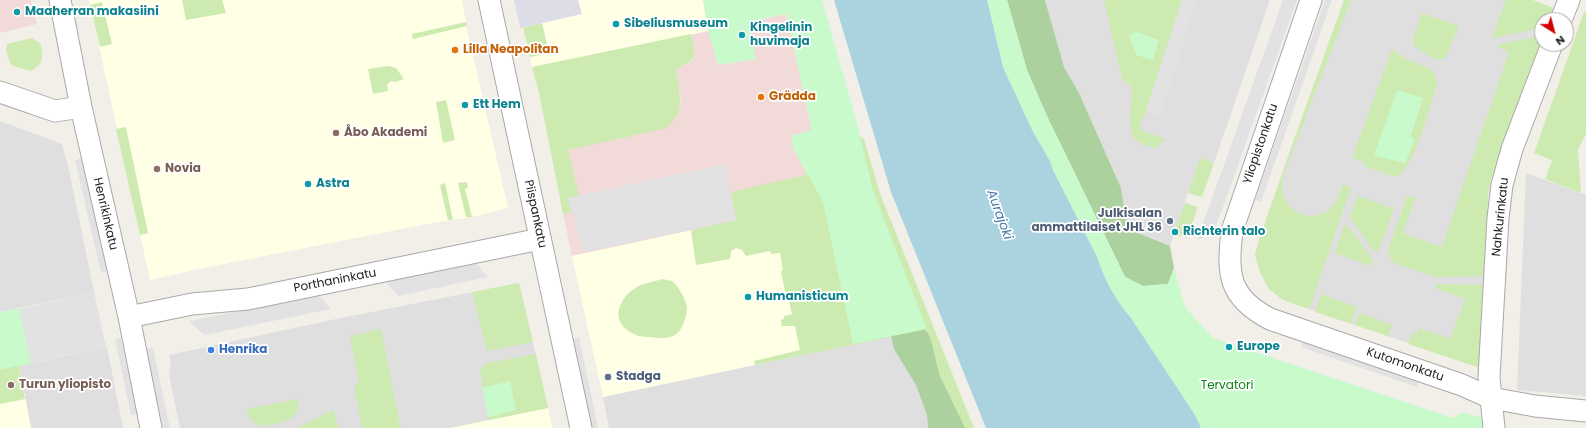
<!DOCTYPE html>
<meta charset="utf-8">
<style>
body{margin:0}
#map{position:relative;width:1586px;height:428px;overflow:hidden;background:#f2efe9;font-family:Poppins,sans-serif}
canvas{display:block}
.north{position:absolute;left:1534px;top:12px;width:40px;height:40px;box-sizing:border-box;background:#fff;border:1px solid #a7a7a7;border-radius:50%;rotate:144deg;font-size:11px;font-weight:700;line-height:16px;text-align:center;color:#222}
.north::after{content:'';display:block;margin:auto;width:14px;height:18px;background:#d40000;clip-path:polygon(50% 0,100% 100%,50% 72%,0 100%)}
</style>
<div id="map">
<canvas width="1586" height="428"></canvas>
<div class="north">N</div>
</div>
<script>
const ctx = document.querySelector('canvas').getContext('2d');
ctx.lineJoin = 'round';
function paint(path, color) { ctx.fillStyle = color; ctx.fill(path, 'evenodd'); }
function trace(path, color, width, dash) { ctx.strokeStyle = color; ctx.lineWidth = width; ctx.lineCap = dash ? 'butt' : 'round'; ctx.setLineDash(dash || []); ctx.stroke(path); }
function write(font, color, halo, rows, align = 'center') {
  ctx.font = font + ' Poppins,sans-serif'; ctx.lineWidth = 3.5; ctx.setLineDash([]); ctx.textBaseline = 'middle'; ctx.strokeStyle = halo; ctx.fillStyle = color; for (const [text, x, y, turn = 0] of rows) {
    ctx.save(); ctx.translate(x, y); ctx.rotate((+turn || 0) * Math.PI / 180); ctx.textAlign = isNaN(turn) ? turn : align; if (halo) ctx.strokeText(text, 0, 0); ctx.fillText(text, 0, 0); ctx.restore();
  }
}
const residential = new Path2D(`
 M 1045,0 L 1270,0 L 1214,163 L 1200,158 L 1170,246 L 1138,233 L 1126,220 L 1121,188 L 1079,93 L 1064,67 Z
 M 1344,0 L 1509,0 L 1549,20 L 1542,20 L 1542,40 L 1491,179 L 1488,195 L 1483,369 L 1283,300 L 1268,288 L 1260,272 L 1255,255 L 1260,237 Z
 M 0,121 L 62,144 L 69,170 L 94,292 L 0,312 Z
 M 1526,173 L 1586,195 L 1586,396 L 1517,390 Z
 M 519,283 L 548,408 L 450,428 L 180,428 L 169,375 L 171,361 L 169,355 L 336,319 Z
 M 912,332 L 949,428 L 609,428 L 603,397 Z
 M 107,347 L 123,428 L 31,428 L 19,366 Z`);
const commercial = new Path2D(`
 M 0,0 L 31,0 L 37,24 L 0,33 Z
 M 786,14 L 812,131 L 791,136 L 794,150 L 823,202 L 572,256 L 560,200 L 568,150 L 681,100 L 676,69 L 692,61 L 695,55 L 691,34 L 708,31 L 718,65 L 755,59 L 749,22 Z`);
const education = new Path2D(`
 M 89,0 L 462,0 L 468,34 L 508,208 L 472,217 L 432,223 L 204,268 L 150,280 Z
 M 518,0 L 703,0 L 708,31 L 532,67 Z
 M 823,202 L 853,344 L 603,397 L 572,256 Z
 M 19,366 L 31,428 L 0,428 L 0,370 Z
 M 548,408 L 552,428 L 450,428 Z`);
const grass = new Path2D(`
 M 182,0 L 222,0 L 226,13 L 186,20 Z
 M 1104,0 L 1182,0 L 1146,111 L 1140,125 L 1141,130 L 1165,139 L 1164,143 L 1161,142 L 1158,146 L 1153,148 C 1147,145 1138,143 1134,138 C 1128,131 1132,98 1132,87 L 1122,79 Z
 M 1344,0 L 1351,0 L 1284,173 C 1273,206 1310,232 1334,204 C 1339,198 1341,191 1343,184 L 1351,188 L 1309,309 L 1283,300 L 1268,288 L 1260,272 L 1255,255 L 1260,237 L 1287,159 Z
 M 1506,0 L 1533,0 L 1554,8 L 1549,20 L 1542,20 L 1542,28 L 1492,38 Z
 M 102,2 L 112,44 L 100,47 L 90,5 Z
 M 1584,12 L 1586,12 L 1586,134 L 1578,150 L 1581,193 L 1545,179 L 1552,160 L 1534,153 Z
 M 1422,13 L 1459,26 L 1447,55 L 1444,59 L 1434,59 L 1414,46 L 1413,39 Z
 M 466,22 L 467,26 L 413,39 L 412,34 Z
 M 542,23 L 549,53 L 530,57 L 523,27 Z
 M 691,34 C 696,58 699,58 676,69 C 679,92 688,116 663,129 L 568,150 L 579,196 L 568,198 L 571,212 L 563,214 L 539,93 L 532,67 Z
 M 1540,36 L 1542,36 L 1542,40 L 1491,179 L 1488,195 L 1485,276 L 1435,277 L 1392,262 L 1388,251 L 1407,196 L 1415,198 L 1403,233 L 1442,247 L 1509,52 L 1498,47 L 1500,44 Z
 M 32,38 L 40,43 C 44,56 44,65 30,71 L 11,65 L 6,51 L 7,44 Z
 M 1392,49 C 1397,53 1402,57 1408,60 C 1421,67 1438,66 1437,85 C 1429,109 1417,159 1399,176 L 1392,176 L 1364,166 L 1363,161 L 1352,158 ZM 1397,90 L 1423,99 L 1411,136 Z
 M 388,66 L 396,68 L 404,79 L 395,82 L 391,81 L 387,85 L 388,91 L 373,94 L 368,69 Z
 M 446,100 L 455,140 L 443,143 L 436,102 Z
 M 126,127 L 148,233 L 140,235 L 116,129 Z
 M 856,133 L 864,139 L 881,196 L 974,428 L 965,428 L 945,391 L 940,376 L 937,363 L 915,314 L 881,339 L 755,365 L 754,361 L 800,350 L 795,326 L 782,326 L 781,320 L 784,319 L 784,316 L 792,314 L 788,297 L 786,297 L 781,271 L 783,270 L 780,253 L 771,254 L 770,251 L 746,256 L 742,250 L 736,248 L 731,251 L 730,259 L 696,265 L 691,230 L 736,220 L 731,192 L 802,176 L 811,170 Z
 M 1200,158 L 1214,163 L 1202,197 L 1188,193 Z
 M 467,182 L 468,188 L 465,189 L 472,217 L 466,217 L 458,183 Z
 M 445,183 L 453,220 L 448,220 L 440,185 Z
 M 1358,196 L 1394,209 L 1378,252 L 1373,250 L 1351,219 L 1350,215 Z
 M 1185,203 L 1198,207 L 1187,238 L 1174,234 Z
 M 1345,225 L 1349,227 L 1373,260 L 1371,266 L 1335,253 Z
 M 663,279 C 665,280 669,280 672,281 C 678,285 686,300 687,307 C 687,316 682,333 673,336 C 666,339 658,338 651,337 C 645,337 639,337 634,334 C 611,324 616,301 634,289 C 642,283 653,282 663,279 Z
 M 519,283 L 533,342 L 487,351 L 472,292 Z
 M 1437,284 L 1485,285 L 1483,369 L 1408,344 L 1413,332 L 1417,334 L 1419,328 L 1450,339 L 1465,299 L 1435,288 Z
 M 1321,294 L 1357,307 L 1351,324 L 1315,312 Z
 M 1360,313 L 1392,325 L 1388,336 L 1355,325 Z
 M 381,329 L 400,425 L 402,428 L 362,428 L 354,386 L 359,383 L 350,336 Z
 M 20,337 L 25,339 L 34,363 L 19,366 L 25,399 L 0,404 L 0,361 Z
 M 536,354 L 548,408 L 489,420 L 480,371 L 483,366 L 488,363 Z
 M 298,399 C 298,403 299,408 297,412 C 293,419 286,421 278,423 C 262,428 251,427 246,409 Z
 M 333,410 L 339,428 L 297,428 Z`);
const forest = new Path2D(`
 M 1007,0 L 1045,0 L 1064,67 L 1079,93 L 1121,188 L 1126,220 L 1138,233 L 1170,246 L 1174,268 L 1168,284 L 1143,286 L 1125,277 L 1046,114 L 1027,70 Z
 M 915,314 L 930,337 L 940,376 L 965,428 L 928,428 L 927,415 L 916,385 L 894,349 L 891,336 L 881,339 Z`);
const park = new Path2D(`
 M 703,0 L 822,0 L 857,123 L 873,191 L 927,329 L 853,344 L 823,202 L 794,150 L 791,136 L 812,130 L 786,14 L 749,22 L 756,59 L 718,65 L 708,31 Z
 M 987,0 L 1007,0 L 1027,70 L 1046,114 L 1125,277 L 1143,286 L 1168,284 L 1174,268 L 1185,307 L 1213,338 L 1453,418 L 1461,412 L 1483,418 L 1484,428 L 1201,428 L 1195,415 L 1131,318 C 1115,301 1105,280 1097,257 L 1053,170 L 1050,161 L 1032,130 L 1003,67 Z
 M 1137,32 L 1159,40 L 1153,60 L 1136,55 L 1129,35 Z
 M 1397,90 L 1423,98 L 1411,136 L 1415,140 L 1405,163 L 1374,156 Z
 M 19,309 L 31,363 L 0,370 L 0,312 Z
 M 510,381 L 516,410 L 488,417 L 482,388 Z`);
const parking = new Path2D(`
 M 1182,0 L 1197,0 L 1160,116 L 1146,111 Z
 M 1283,0 L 1297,0 L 1213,235 L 1197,240 Z
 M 1325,0 L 1332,0 L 1261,202 L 1255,200 Z
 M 82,158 L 107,272 L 101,273 L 75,160 Z
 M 725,164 L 736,220 L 584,252 L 568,198 Z
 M 476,263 L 488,277 L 398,296 L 385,281 Z
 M 94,292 L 106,347 L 31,363 L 19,309 Z
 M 319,295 L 331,309 L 204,335 L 189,321 Z
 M 579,337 L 598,428 L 592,428 L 572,339 Z
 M 121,338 L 138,414 L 131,415 L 115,339 Z
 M 1303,340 L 1419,380 L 1417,387 L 1301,347 Z
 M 153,348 L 170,428 L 163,428 L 146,349 Z`);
const plaza = new Path2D(`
 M 514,0 L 578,0 L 582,14 L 520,28 Z`);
const water = new Path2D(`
 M 834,0 L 987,0 L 1003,67 L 1032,130 L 1050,161 L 1053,170 L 1097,257 C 1105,280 1115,300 1131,318 L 1195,415 L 1201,428 L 986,428 L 891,192 Z`);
const minor = new Path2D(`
 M 60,0 L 81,107 L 129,317 L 151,428
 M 489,0 L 581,428
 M 1311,0 L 1232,231 C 1227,274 1228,297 1270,319 L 1462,385 L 1491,398 L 1535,406 L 1586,411
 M 1561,20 L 1569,0
 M 0,92 L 55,111 L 81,107
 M 129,317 L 192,304 L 248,299 L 540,239
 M 1494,428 L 1489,377 L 1498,218 L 1502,185 L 1512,149 L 1552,44`);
const markers = [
 [17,12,4,"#0f9aa8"],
 [616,24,4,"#0f9aa8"],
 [742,35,4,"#0f9aa8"],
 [455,50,4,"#e8710a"],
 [761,97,4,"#e8710a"],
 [465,105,4,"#0f9aa8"],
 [336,133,4,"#8d6e63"],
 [157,169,4,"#8d6e63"],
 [308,184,4,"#0f9aa8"],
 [1170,221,4,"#5c6f8a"],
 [1175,232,4,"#0f9aa8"],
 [748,297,4,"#0f9aa8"],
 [1229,347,4,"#0f9aa8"],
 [211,350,4,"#3f7fe0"],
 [608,377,4,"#5c6f8a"],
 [11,385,4,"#8d6e63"]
];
const cultureNames = [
 ["Maaherran makasiini",25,12],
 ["Sibeliusmuseum",624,24],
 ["Kingelinin",750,28],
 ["huvimaja",750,42],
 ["Ett Hem",473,105],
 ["Astra",316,184],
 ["Richterin talo",1183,232],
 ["Humanisticum",756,297],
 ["Europe",1237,347]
];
const foodNames = [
 ["Lilla Neapolitan",463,50],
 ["Grädda",769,97]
];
const educationNames = [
 ["Åbo Akademi",344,133],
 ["Novia",165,169],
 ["Turun yliopisto",19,385]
];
const streetNames = [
 ["Yliopistonkatu",1261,144,-71],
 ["Henrikinkatu",105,214,77],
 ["Piispankatu",535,214,78],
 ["Nahkurinkatu",1501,217,-84],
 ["Porthaninkatu",335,281,-11],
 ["Kutomonkatu",1405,365,19]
];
const serviceNames = [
 ["Julkisalan",1162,214],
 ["ammattilaiset JHL 36",1162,228],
 ["Stadga",616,377,"left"]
];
const shopNames = [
 ["Henrika",219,350]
];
const parkNames = [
 ["Tervatori",1227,386]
];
const waterNames = [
 ["Aurajoki",999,215,70]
];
paint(residential, '#e0dfdf');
paint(commercial, '#f2dad9');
paint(education, '#ffffe5');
paint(grass, '#cdebb0');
paint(forest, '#add19e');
paint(park, '#c8facc');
paint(parking, '#e2e2e2');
paint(plaza, '#dddde8');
paint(water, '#aad3df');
trace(minor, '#a9a9a9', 23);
trace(minor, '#fff', 21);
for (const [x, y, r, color] of markers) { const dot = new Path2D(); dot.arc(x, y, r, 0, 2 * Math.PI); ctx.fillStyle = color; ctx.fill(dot); trace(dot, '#fff', 1.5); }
write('bold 12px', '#0d838f', '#fff', cultureNames, 'left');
write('bold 12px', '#c56008', '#fff', foodNames, 'left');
write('bold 12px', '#785e54', '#fff', educationNames, 'left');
write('12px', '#222', '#fff', streetNames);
write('bold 12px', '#4e5e75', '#fff', serviceNames, 'right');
write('bold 12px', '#366cbe', '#fff', shopNames, 'left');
write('12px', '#0c8416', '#fff', parkNames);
write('italic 13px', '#4a7aab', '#fff', waterNames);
</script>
